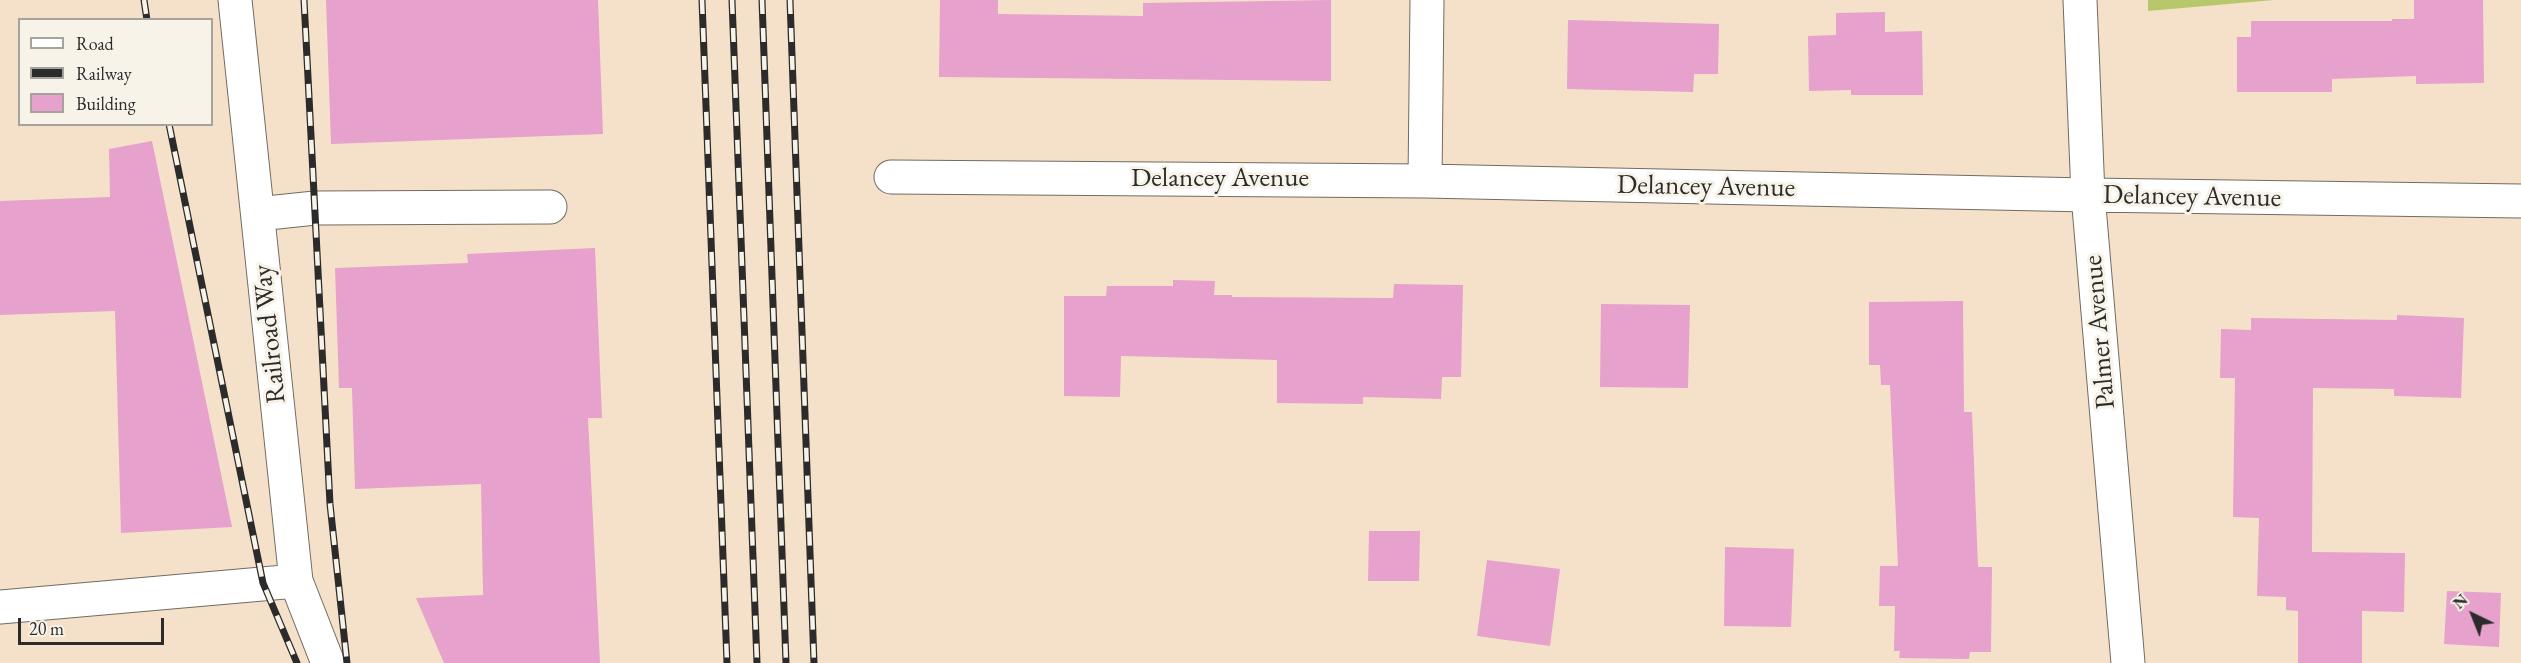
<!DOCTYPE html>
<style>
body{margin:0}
#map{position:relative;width:2521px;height:663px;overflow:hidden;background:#f5e1c9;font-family:"EB Garamond",serif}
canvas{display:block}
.legend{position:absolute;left:18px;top:18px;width:195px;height:108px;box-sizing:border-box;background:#f7f3e8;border:2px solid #a5a39c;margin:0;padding:8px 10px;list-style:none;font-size:18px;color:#2b2b2b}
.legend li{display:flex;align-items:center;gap:12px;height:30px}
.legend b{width:30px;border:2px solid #a5a39c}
.north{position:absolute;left:2443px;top:585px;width:60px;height:60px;-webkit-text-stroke:4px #f7f3e8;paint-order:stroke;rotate:317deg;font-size:16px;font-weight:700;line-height:24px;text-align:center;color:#2b2b2b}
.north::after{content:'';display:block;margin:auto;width:21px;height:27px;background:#2b2b2b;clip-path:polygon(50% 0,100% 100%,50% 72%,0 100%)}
.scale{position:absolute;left:18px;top:618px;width:146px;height:27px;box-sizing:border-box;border:3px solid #2b2b2b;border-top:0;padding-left:8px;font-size:18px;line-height:21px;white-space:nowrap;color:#2b2b2b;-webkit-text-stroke:4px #f7f3e8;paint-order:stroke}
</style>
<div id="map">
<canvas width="2521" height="663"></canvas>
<ul class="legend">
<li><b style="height:8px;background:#fff"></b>Road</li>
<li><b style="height:8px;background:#2b2b2b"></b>Railway</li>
<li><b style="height:16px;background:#e6a1cc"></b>Building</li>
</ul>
<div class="north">N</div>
<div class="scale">20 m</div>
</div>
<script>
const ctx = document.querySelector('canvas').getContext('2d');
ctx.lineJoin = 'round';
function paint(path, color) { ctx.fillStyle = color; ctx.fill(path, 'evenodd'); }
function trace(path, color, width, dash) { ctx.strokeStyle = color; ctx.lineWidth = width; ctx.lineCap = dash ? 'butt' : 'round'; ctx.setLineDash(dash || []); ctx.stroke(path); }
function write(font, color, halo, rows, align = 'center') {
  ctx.font = font + ' "EB Garamond",serif'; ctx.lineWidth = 6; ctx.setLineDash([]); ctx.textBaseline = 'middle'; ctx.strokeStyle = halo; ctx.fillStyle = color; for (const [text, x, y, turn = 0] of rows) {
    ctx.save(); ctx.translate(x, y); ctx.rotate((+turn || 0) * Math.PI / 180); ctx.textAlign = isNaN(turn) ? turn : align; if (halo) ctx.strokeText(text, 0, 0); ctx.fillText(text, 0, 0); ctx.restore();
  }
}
const green = new Path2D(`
 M 2148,0 L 2274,0 L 2148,11 Z`);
const building = new Path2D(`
 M 326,0 L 598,0 L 603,134 L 331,144 Z
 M 940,0 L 998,0 L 998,14 L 1143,16 L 1143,3 L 1331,0 L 1331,81 L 939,77 Z
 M 2414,0 L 2483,0 L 2484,83 L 2416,84 L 2416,76 L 2332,79 L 2332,92 L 2237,92 L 2237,37 L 2251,37 L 2251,21 L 2392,21 L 2392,19 L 2414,19 Z
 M 1885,12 L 1885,32 L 1922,31 L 1923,95 L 1851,95 L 1851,90 L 1809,91 L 1808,36 L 1836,35 L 1836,13 Z
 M 1568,20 L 1719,24 L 1718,74 L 1694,74 L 1693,92 L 1567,89 Z
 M 152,141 L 232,527 L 121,533 L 115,311 L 0,315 L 0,201 L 110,197 L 109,149 Z
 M 595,248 L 602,418 L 588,418 L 600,663 L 444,663 L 416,598 L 483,595 L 481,484 L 355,489 L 352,388 L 339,388 L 335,268 L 468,263 L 467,254 Z
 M 1173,280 L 1215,281 L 1214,295 L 1232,295 L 1232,297 L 1393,298 L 1394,284 L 1463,285 L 1461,377 L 1442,377 L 1441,399 L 1363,397 L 1363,404 L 1277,403 L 1277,360 L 1121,356 L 1120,397 L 1064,396 L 1064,296 L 1106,296 L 1107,286 L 1173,286 Z
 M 1963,301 L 1964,412 L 1972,412 L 1978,567 L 1992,567 L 1991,652 L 1970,652 L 1969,659 L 1899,658 L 1900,651 L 1894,651 L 1895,606 L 1879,606 L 1880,566 L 1898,566 L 1890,385 L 1881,385 L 1880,365 L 1869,365 L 1869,302 Z
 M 1601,304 L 1690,305 L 1688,388 L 1600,387 Z
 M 2397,315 L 2464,318 L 2461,398 L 2394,396 L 2394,389 L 2313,388 L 2312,552 L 2405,553 L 2404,612 L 2362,611 L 2362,663 L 2298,663 L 2298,611 L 2286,610 L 2286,597 L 2257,596 L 2259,518 L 2233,517 L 2235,378 L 2220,378 L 2221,329 L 2251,330 L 2251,318 L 2397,320 Z
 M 1369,531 L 1420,531 L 1419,581 L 1368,581 Z
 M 1725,547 L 1794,549 L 1791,627 L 1724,626 Z
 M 1487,560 L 1560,569 L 1550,646 L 1477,636 Z
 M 2447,591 L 2501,593 L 2499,647 L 2444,644 Z`);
const minor = new Path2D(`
 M 235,0 L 296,581 L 328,663
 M 2080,0 L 2088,195 L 2128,663
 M 891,177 L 1425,181 L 2088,195 L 2521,201
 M 1425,181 L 1427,0
 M 258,214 L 315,208 L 550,207
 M 0,607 L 296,581`);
const rail = new Path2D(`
 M 144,0 L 147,20
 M 304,0 L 330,504 L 347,663
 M 702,0 L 727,663
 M 732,0 L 757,663
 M 762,0 L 786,663
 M 790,0 L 814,663
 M 169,124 L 263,583 L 297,663`);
const streetNames = [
 ["Delancey Avenue",1220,179],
 ["Delancey Avenue",1706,187,1],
 ["Delancey Avenue",2192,197,1],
 ["Palmer Avenue",2100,332,-95],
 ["Railroad Way",270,334,-96]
];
paint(green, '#b6c86b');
paint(building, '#e6a1cc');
trace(minor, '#726b62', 35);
trace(minor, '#fff', 33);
trace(rail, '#2b2b2b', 7);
trace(rail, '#f7f3e8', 4.5, [14]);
write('27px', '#2b2b2b', '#f7f3e8', streetNames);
</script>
